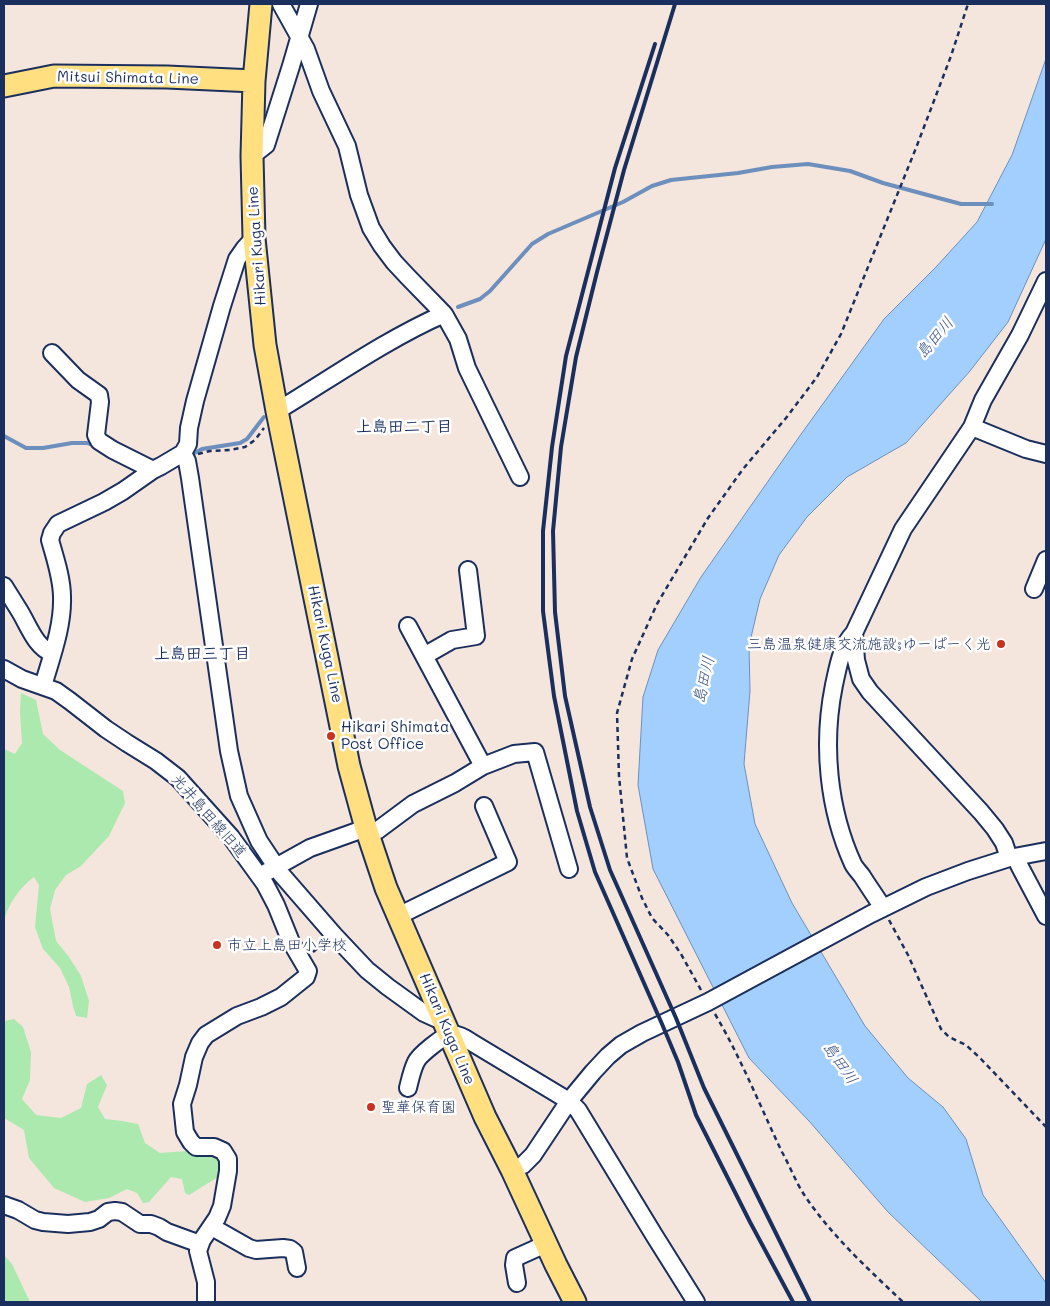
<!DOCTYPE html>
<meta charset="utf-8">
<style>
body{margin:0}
#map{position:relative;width:1050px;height:1306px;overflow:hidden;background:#f4e6dc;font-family:Mali,sans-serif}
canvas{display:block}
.frame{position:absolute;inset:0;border:5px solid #1b2f5e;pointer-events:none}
</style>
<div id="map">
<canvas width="1050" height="1306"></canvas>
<div class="frame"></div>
</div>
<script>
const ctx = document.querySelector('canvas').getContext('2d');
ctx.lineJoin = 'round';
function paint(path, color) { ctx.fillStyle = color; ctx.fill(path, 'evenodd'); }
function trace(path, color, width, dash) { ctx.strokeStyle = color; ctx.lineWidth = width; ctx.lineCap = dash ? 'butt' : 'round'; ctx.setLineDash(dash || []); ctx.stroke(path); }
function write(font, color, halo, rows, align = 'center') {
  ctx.font = font + ' Mali,"Klee One",sans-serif'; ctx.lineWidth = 5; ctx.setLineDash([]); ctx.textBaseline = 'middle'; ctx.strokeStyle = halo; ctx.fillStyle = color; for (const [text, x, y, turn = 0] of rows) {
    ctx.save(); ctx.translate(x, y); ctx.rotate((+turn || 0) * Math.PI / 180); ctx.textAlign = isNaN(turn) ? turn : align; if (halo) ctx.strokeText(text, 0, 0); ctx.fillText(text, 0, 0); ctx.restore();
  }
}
const green = new Path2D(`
 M 21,693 L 36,700 L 43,734 L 60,750 L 123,791 L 125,803 L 109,836 L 81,866 L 66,875 L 55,890 L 50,909 L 56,941 L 69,957 L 81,976 L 89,1001 L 87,1018 L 76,1016 L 73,1006 L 69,987 L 60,968 L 43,949 L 35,927 L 39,885 L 34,877 C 20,887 8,904 4,921 L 4,749 L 15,754 L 22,743 L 20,712 Z
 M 14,1019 L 23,1027 L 31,1052 L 30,1080 L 22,1099 L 36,1115 L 61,1118 L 81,1108 L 87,1084 L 101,1075 L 107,1085 L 98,1107 L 105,1119 L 122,1121 L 138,1124 L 145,1143 L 160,1153 L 186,1151 L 206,1155 L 219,1160 L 218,1177 L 189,1195 L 185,1193 L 182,1179 L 171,1177 L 149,1202 L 143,1203 L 137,1193 L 127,1189 L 109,1198 L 85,1202 L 54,1188 L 29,1158 L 24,1130 L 4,1118 L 4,1021 Z
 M 4,1255 L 12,1264 L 30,1302 L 4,1302 Z`);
const water = new Path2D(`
 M 1046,59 L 1046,239 L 1008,322 L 970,371 L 906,443 L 847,477 L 807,517 L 779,555 L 760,599 L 749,646 L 750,691 L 744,764 L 755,824 L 792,903 L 865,1026 L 908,1078 L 943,1107 L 966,1139 L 983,1195 L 1046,1283 L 1046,1302 L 982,1302 L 888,1212 L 809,1121 L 749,1058 L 653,869 L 638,785 L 643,697 L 658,650 L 701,577 L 799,437 L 884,319 L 936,267 L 977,222 L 1012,155 Z`);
const stream = new Path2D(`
 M 458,307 L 480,299 L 490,291 L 532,244 L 548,234 L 623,202 L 652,186 L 671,180 L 738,173 L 772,167 L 808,164 L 850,171 L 883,183 L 961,204 L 992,204
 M 4,436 L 26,448 L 43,448 L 72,443 L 87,443 L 95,446
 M 189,456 L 202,449 L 240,443 L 247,439 L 264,417`);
const path = new Path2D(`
 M 198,454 L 210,451 L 230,450 L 245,447 L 255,440 L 264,428
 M 889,920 L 908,955 L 941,1029 L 949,1037 L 966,1045 L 981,1059 L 1046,1127
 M 313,952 L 324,943
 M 701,990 L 681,954 L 668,935 L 652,918 L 642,898 L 627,858 L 619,776 L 617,713 L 632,659 L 657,604 L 708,518 L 743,469 L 786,418 L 817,377 L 841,334 L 916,148 L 951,56 L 968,4
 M 715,1014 C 741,1058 760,1106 782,1152 C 790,1166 796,1183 805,1196 C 831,1235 869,1270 903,1302`);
const minor = new Path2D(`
 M 281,4 L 306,49 L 321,91 L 347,146 L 359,195 L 371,228 L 382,246 L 394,262 L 408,277 L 444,314
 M 252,156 L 266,145 L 291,66 L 309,4
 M 52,353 L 78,380 L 99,395 L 100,402 L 96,435 L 99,441 L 113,450 L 153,470
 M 277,411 C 332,378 385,340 444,314 L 458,339 L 467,368 L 520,477
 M 972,427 L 1026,449 L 1046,454
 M 183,453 L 187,461 L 190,478 L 229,751 L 239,796 L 259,841 L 281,874 L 334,935 L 367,970 L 388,987 L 424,1013 L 435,1018 L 444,1021
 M 4,586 C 9,594 14,602 19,610 C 28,624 35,647 52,653
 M 1034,589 L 1046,560
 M 408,626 L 483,766
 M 854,633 L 856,660 L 861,679 L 870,692 L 981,812 L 995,829 L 1004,843 L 1009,858
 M 424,656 L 452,640 L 476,636 L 468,570
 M 4,669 L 22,679 L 56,691 L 70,701 L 106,729 L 127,743 L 156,761 L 178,778 L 231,837 L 265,884 L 276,905 L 291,942 L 308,971 L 306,977 L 281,997 L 261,1007 L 237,1016 L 206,1035 L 200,1043 L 194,1057 L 188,1085 L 182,1104 L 185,1132 L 191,1142 L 196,1147 L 214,1147 L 223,1151 L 228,1159 L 228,1171 L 222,1206 L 217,1218 L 202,1240 L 198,1251 L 206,1282 L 206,1302
 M 43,686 C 51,658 63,627 62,597 C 62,578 55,558 50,540 L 52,533 L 58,524 L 104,502 L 123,491 L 153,470 L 161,466 L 183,453 L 188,444 L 189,428 L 195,401 L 222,306 L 237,259 L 244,249 L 254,238
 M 368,835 L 378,830 L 413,804 L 455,783 L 483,766 L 514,754 L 535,752 L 569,869
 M 1016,857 L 1019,865 L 1046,916
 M 265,873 L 310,848 L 366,828
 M 883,908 C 876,897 869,887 862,876 C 859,872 855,868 853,864 C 828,809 822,744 834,685 C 838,667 841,646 854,633 L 903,529 L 972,427 L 983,400 L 1020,335 L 1046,281
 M 398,916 L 508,862 L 484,806
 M 408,1088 C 410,1080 412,1070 416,1062 C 419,1055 442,1037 449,1035 C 457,1033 465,1038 471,1042 L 569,1101 L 578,1110 L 654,1235 L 696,1302
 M 512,1170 L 523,1165 L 533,1155 L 569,1101 L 593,1072 L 608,1056 L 621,1045 L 642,1033 L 708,1002 L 871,914 L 926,887 L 968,871 L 1009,858 L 1046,851
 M 4,1205 L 18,1210 L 35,1220 L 43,1222 L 68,1224 L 90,1222 L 99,1219 L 108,1212 L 115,1211 L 122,1212 L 140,1224 L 151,1224 L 159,1227 L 167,1232 L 200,1244
 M 212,1227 L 249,1248 L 256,1250 L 283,1248 L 290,1249 L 294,1252 L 297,1268
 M 517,1283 L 514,1265 L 515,1258 L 546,1244`);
const major = new Path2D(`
 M 261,4 L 254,81 L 252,156 L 254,238 L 265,345 L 277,411 L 349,766 L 366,828 L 386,888 L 485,1117 L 512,1170 L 556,1265 L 575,1302
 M 4,86 L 54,76 L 167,77 L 254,81`);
const rail = new Path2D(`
 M 675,4 L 624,170 L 597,272 L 576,357 L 561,447 L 553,531 L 555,612 L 565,696 L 590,807 L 610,870 L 676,1018 L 704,1088 L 810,1302
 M 655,44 L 615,168 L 566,356 L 552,447 L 543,531 L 543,611 L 554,696 L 577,811 L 595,872 L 662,1024 L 678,1062 L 696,1115 L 750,1222 L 793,1302`);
const markers = [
 [1001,644,5,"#c8321e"],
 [331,736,5,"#c8321e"],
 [217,945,5,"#c8321e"],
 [371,1107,5,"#c8321e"]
];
const streetNames = [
 ["Mitsui Shimata Line",128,78,1],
 ["Hikari Kuga Line",257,246,-94],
 ["Hikari Kuga Line",325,644,78],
 ["光井島田線旧道",209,816,49],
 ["Hikari Kuga Line",447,1029,67]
];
const poiNames = [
 ["三島温泉健康交流施設;ゆーぱーく光",991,644,"right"],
 ["Hikari Shimata",341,727],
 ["Post Office",341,744],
 ["市立上島田小学校",227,945],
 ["聖華保育園",381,1107]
];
const waterNames = [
 ["島田川",935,338,-50],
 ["島田川",704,680,-77],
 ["島田川",840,1063,55]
];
const neighbourhoodNames = [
 ["上島田二丁目",404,427],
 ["上島田三丁目",202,654]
];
paint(green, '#abe9af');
paint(water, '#a2cffd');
trace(water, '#6c8fbd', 1);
trace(stream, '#6c8fbd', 4);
trace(minor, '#1b2f5e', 20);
trace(major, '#1b2f5e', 25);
trace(path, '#1b2f5e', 2.5, [5, 4]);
trace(minor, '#fff', 16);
trace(major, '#ffdf80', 21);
trace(rail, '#1b2f5e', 4);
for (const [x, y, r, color] of markers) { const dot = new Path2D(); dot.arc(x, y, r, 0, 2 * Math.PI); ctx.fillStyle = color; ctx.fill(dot); trace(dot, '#fff', 2); }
write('15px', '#1b2f5e', '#fff', streetNames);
write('15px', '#1b2f5e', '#fff', poiNames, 'left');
write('italic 16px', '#3d5786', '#fff', waterNames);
write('bold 16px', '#1b2f5e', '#fff', neighbourhoodNames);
</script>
